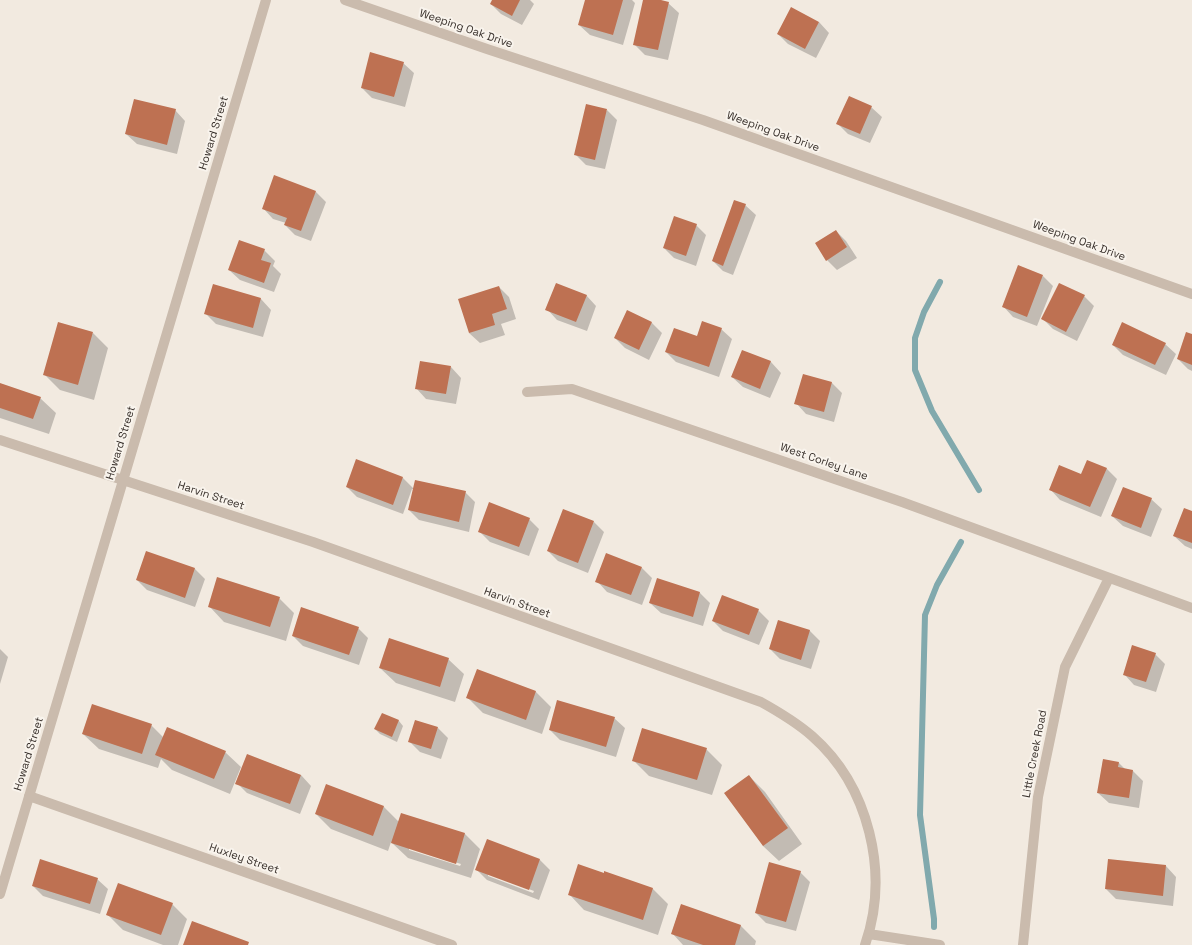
<!DOCTYPE html>
<style>
body{margin:0}
canvas{display:block;background:#f2eae0}
</style>
<canvas width="1192" height="945"></canvas>
<script>
const ctx = document.querySelector('canvas').getContext('2d');
ctx.lineJoin = 'round';
function paint(path, color) { ctx.fillStyle = color; ctx.fill(path, 'evenodd'); }
function trace(path, color, width, dash) { ctx.strokeStyle = color; ctx.lineWidth = width; ctx.lineCap = dash ? 'butt' : 'round'; ctx.setLineDash(dash || []); ctx.stroke(path); }
function write(font, color, halo, rows, align = 'center') {
  ctx.font = font + ' "Space Grotesk",sans-serif'; ctx.lineWidth = 4; ctx.setLineDash([]); ctx.textBaseline = 'middle'; ctx.strokeStyle = halo; ctx.fillStyle = color; for (const [text, x, y, turn = 0] of rows) {
    ctx.save(); ctx.translate(x, y); ctx.rotate((+turn || 0) * Math.PI / 180); ctx.textAlign = isNaN(turn) ? turn : align; if (halo) ctx.strokeText(text, 0, 0); ctx.fillText(text, 0, 0); ctx.restore();
  }
}
const shadow = new Path2D(`
 M 493,0 L 530,0 L 534,4 L 522,25 L 501,14 L 491,4 Z
 M 586,0 L 632,0 L 635,3 L 623,45 L 590,35 L 579,25 Z
 M 644,0 L 657,0 L 668,3 L 679,13 L 668,60 L 645,55 L 634,44 Z
 M 819,22 L 829,33 L 816,58 L 788,44 L 778,34 Z
 M 403,63 L 414,73 L 405,107 L 372,98 L 362,88 Z
 M 871,107 L 882,117 L 870,143 L 848,134 L 837,123 Z
 M 175,110 L 185,121 L 177,154 L 137,144 L 126,134 Z
 M 607,110 L 617,120 L 605,169 L 586,165 L 575,154 Z
 M 316,192 L 326,202 L 311,241 L 295,235 L 285,225 L 286,223 L 273,219 L 263,208 Z
 M 745,205 L 756,215 L 733,275 L 723,271 L 713,261 Z
 M 696,225 L 706,235 L 696,266 L 674,258 L 664,248 Z
 M 836,231 L 846,241 L 857,258 L 837,270 L 827,260 Z
 M 264,250 L 275,261 L 273,266 L 281,274 L 274,292 L 240,280 L 229,270 Z
 M 1043,276 L 1053,286 L 1037,326 L 1013,317 L 1003,306 Z
 M 213,286 L 261,299 L 271,310 L 263,337 L 216,324 L 205,313 Z
 M 499,287 L 509,297 L 516,319 L 501,324 L 505,335 L 480,343 L 469,333 Z
 M 586,295 L 596,306 L 587,331 L 557,320 L 547,309 Z
 M 1084,296 L 1094,306 L 1077,341 L 1053,329 L 1043,319 Z
 M 627,311 L 652,323 L 662,333 L 649,360 L 625,348 L 615,338 Z
 M 721,329 L 732,339 L 719,377 L 676,362 L 666,352 L 698,337 Z
 M 93,333 L 108,348 L 94,400 L 60,390 L 45,375 Z
 M 1192,335 L 1192,371 L 1188,369 L 1178,359 Z
 M 1165,344 L 1176,354 L 1166,375 L 1123,355 L 1113,345 Z
 M 743,351 L 771,362 L 781,373 L 770,398 L 743,387 L 732,377 Z
 M 451,367 L 461,378 L 456,404 L 426,399 L 416,388 Z
 M 804,375 L 832,383 L 842,393 L 834,422 L 806,414 L 796,403 Z
 M 0,384 L 40,398 L 56,413 L 49,434 L 0,418 Z
 M 1088,461 L 1107,469 L 1117,479 L 1101,517 L 1060,500 L 1050,489 L 1082,475 Z
 M 403,478 L 414,489 L 465,492 L 475,502 L 469,532 L 419,520 L 409,510 L 414,489 L 412,489 L 403,514 L 357,497 L 347,487 Z
 M 1151,499 L 1162,509 L 1151,537 L 1123,526 L 1112,516 Z
 M 1192,512 L 1192,549 L 1185,546 L 1174,536 Z
 M 529,519 L 539,529 L 529,556 L 490,542 L 479,531 Z
 M 594,522 L 604,532 L 588,573 L 558,561 L 548,551 Z
 M 147,552 L 195,569 L 205,579 L 195,607 L 147,590 L 137,580 Z
 M 642,568 L 652,578 L 642,605 L 607,592 L 597,581 Z
 M 700,593 L 710,603 L 703,626 L 661,613 L 650,603 Z
 M 279,598 L 294,613 L 286,641 L 224,622 L 209,606 Z
 M 758,610 L 769,621 L 759,645 L 723,631 L 713,621 Z
 M 779,621 L 810,631 L 820,641 L 811,669 L 780,659 L 770,649 Z
 M 358,628 L 368,638 L 359,665 L 303,646 L 293,636 Z
 M 0,649 L 8,657 L 0,684 Z
 M 1155,654 L 1165,664 L 1156,692 L 1134,685 L 1124,674 Z
 M 448,659 L 464,674 L 455,702 L 396,683 L 380,668 Z
 M 477,671 L 536,692 L 551,707 L 542,734 L 483,713 L 468,698 Z
 M 382,714 L 399,721 L 403,726 L 397,742 L 380,734 L 375,729 Z
 M 614,718 L 625,728 L 616,757 L 560,740 L 550,730 Z
 M 151,725 L 163,737 L 225,752 L 241,767 L 230,794 L 172,770 L 161,759 L 158,768 L 99,749 L 83,734 Z
 M 438,728 L 448,738 L 441,759 L 420,752 L 409,741 Z
 M 706,749 L 722,765 L 712,795 L 649,776 L 633,760 Z
 M 247,755 L 301,775 L 311,786 L 300,814 L 247,793 L 237,783 Z
 M 1103,760 L 1119,763 L 1126,770 L 1133,771 L 1143,781 L 1139,808 L 1109,803 L 1098,793 Z
 M 749,776 L 765,792 L 802,844 L 779,861 L 763,846 Z
 M 384,807 L 399,822 L 465,834 L 480,849 L 471,878 L 408,858 L 391,842 L 388,851 L 331,829 L 316,814 ZM 409,848 L 461,864 L 460,866 L 409,850 Z
 M 488,841 L 540,860 L 550,870 L 539,900 L 487,880 L 477,870 ZM 488,874 L 534,891 L 533,893 L 488,876 Z
 M 1109,860 L 1166,866 L 1176,877 L 1173,906 L 1116,899 L 1106,889 Z
 M 605,872 L 653,889 L 668,904 L 658,935 L 584,910 L 569,894 Z
 M 800,872 L 810,882 L 796,931 L 766,923 L 756,913 Z
 M 97,879 L 108,889 L 100,914 L 43,896 L 33,886 Z
 M 172,904 L 187,919 L 178,945 L 163,945 L 123,930 L 108,915 Z
 M 681,905 L 741,926 L 756,941 L 755,945 L 683,945 L 672,933 Z`);
const stream = new Path2D(`
 M 940,282 L 924,312 L 915,338 L 915,370 L 932,411 L 979,490
 M 934,927 L 934,919 L 920,815 L 925,615 L 937,585 L 961,542`);
const building = new Path2D(`
 M 492,0 L 520,0 L 512,16 L 490,4 Z
 M 585,0 L 623,0 L 613,35 L 578,25 Z
 M 643,0 L 661,0 L 669,2 L 658,50 L 633,45 Z
 M 791,7 L 819,22 L 805,49 L 777,34 Z
 M 370,52 L 404,62 L 394,97 L 361,88 Z
 M 849,96 L 872,106 L 860,134 L 836,124 Z
 M 134,99 L 176,109 L 167,145 L 125,134 Z
 M 586,104 L 607,109 L 595,160 L 574,155 Z
 M 274,175 L 316,191 L 301,231 L 284,225 L 287,218 L 262,209 Z
 M 734,200 L 746,204 L 723,266 L 712,261 Z
 M 674,216 L 697,224 L 686,256 L 663,248 Z
 M 836,230 L 847,247 L 826,261 L 815,243 Z
 M 239,240 L 265,249 L 261,260 L 271,263 L 264,283 L 228,270 Z
 M 1018,265 L 1043,275 L 1027,317 L 1002,307 Z
 M 556,283 L 587,295 L 576,322 L 545,310 Z
 M 1059,283 L 1085,295 L 1066,332 L 1041,319 Z
 M 213,284 L 261,298 L 253,328 L 204,314 Z
 M 499,286 L 507,309 L 492,314 L 495,325 L 469,333 L 458,299 Z
 M 627,310 L 652,322 L 639,350 L 614,338 Z
 M 702,321 L 722,328 L 709,367 L 665,352 L 674,328 L 697,336 Z
 M 58,322 L 93,332 L 78,385 L 43,375 Z
 M 1122,322 L 1166,343 L 1155,365 L 1112,345 Z
 M 1186,332 L 1192,334 L 1192,365 L 1177,359 Z
 M 742,350 L 771,361 L 760,389 L 731,377 Z
 M 420,361 L 451,366 L 446,394 L 415,389 Z
 M 803,374 L 832,382 L 824,412 L 794,404 Z
 M 0,383 L 41,397 L 33,419 L 0,408 Z
 M 356,459 L 403,477 L 393,505 L 346,487 Z
 M 1087,460 L 1107,468 L 1090,507 L 1049,490 L 1059,465 L 1081,474 Z
 M 415,480 L 466,491 L 459,522 L 408,510 Z
 M 1123,487 L 1152,498 L 1141,528 L 1111,516 Z
 M 489,502 L 530,518 L 519,547 L 478,532 Z
 M 1184,508 L 1192,511 L 1192,543 L 1173,536 Z
 M 563,509 L 594,521 L 578,563 L 547,551 Z
 M 146,551 L 195,568 L 185,598 L 136,580 Z
 M 606,553 L 642,567 L 631,595 L 595,582 Z
 M 217,577 L 280,597 L 270,627 L 208,607 Z
 M 657,578 L 700,592 L 693,617 L 649,603 Z
 M 722,595 L 759,609 L 749,635 L 712,621 Z
 M 301,607 L 359,627 L 349,655 L 292,636 Z
 M 778,620 L 810,630 L 801,660 L 769,649 Z
 M 389,638 L 449,658 L 440,687 L 379,668 Z
 M 1132,645 L 1156,653 L 1146,682 L 1123,675 Z
 M 477,669 L 536,691 L 526,720 L 466,698 Z
 M 557,700 L 615,717 L 606,747 L 549,730 Z
 M 92,704 L 152,724 L 142,754 L 82,734 Z
 M 382,713 L 399,720 L 392,737 L 374,729 Z
 M 415,720 L 438,727 L 431,749 L 408,742 Z
 M 167,727 L 226,751 L 214,779 L 155,755 Z
 M 642,728 L 707,748 L 697,780 L 632,761 Z
 M 247,754 L 301,775 L 290,804 L 235,784 Z
 M 1103,759 L 1119,762 L 1118,767 L 1133,770 L 1129,798 L 1097,793 Z
 M 749,775 L 788,828 L 763,846 L 724,793 Z
 M 326,784 L 384,806 L 373,836 L 315,814 Z
 M 401,813 L 465,833 L 456,864 L 391,843 Z
 M 487,839 L 540,859 L 529,890 L 475,870 Z
 M 40,859 L 98,878 L 90,904 L 32,886 Z
 M 1108,859 L 1166,865 L 1163,896 L 1105,889 Z
 M 769,862 L 801,871 L 786,922 L 755,913 Z
 M 578,864 L 604,873 L 604,871 L 653,888 L 643,920 L 568,895 Z
 M 118,883 L 173,903 L 161,935 L 106,915 Z
 M 681,904 L 741,925 L 735,945 L 703,945 L 671,934 Z
 M 192,921 L 249,942 L 248,945 L 183,945 Z`);
const minor = new Path2D(`
 M 345,0 L 487,49 L 703,120 L 1192,294
 M 527,392 L 572,389 L 902,502 L 1192,608
 M 0,440 L 313,542 L 761,702 C 779,712 796,722 812,736 C 869,786 890,873 865,945
 M 29,796 L 452,945
 M 0,894 L 266,0
 M 869,934 L 940,945
 M 1023,945 L 1038,797 L 1065,667 L 1109,578`);
const streetNames = [
 ["Weeping Oak Drive",466,29,19],
 ["Weeping Oak Drive",773,132,20],
 ["Howard Street",214,133,-73],
 ["Weeping Oak Drive",1079,241,20],
 ["Howard Street",121,443,-73],
 ["West Corley Lane",824,462,19],
 ["Harvin Street",211,496,18],
 ["Harvin Street",517,603,20],
 ["Howard Street",29,754,-73],
 ["Little Creek Road",1035,754,-79],
 ["Huxley Street",244,859,19]
];
paint(shadow, '#0003');
trace(stream, '#81a9ad', 6);
paint(building, '#be7152');
trace(minor, '#cabbad', 10);
write('11px', '#38302b', '#f9f4ed', streetNames);
</script>
